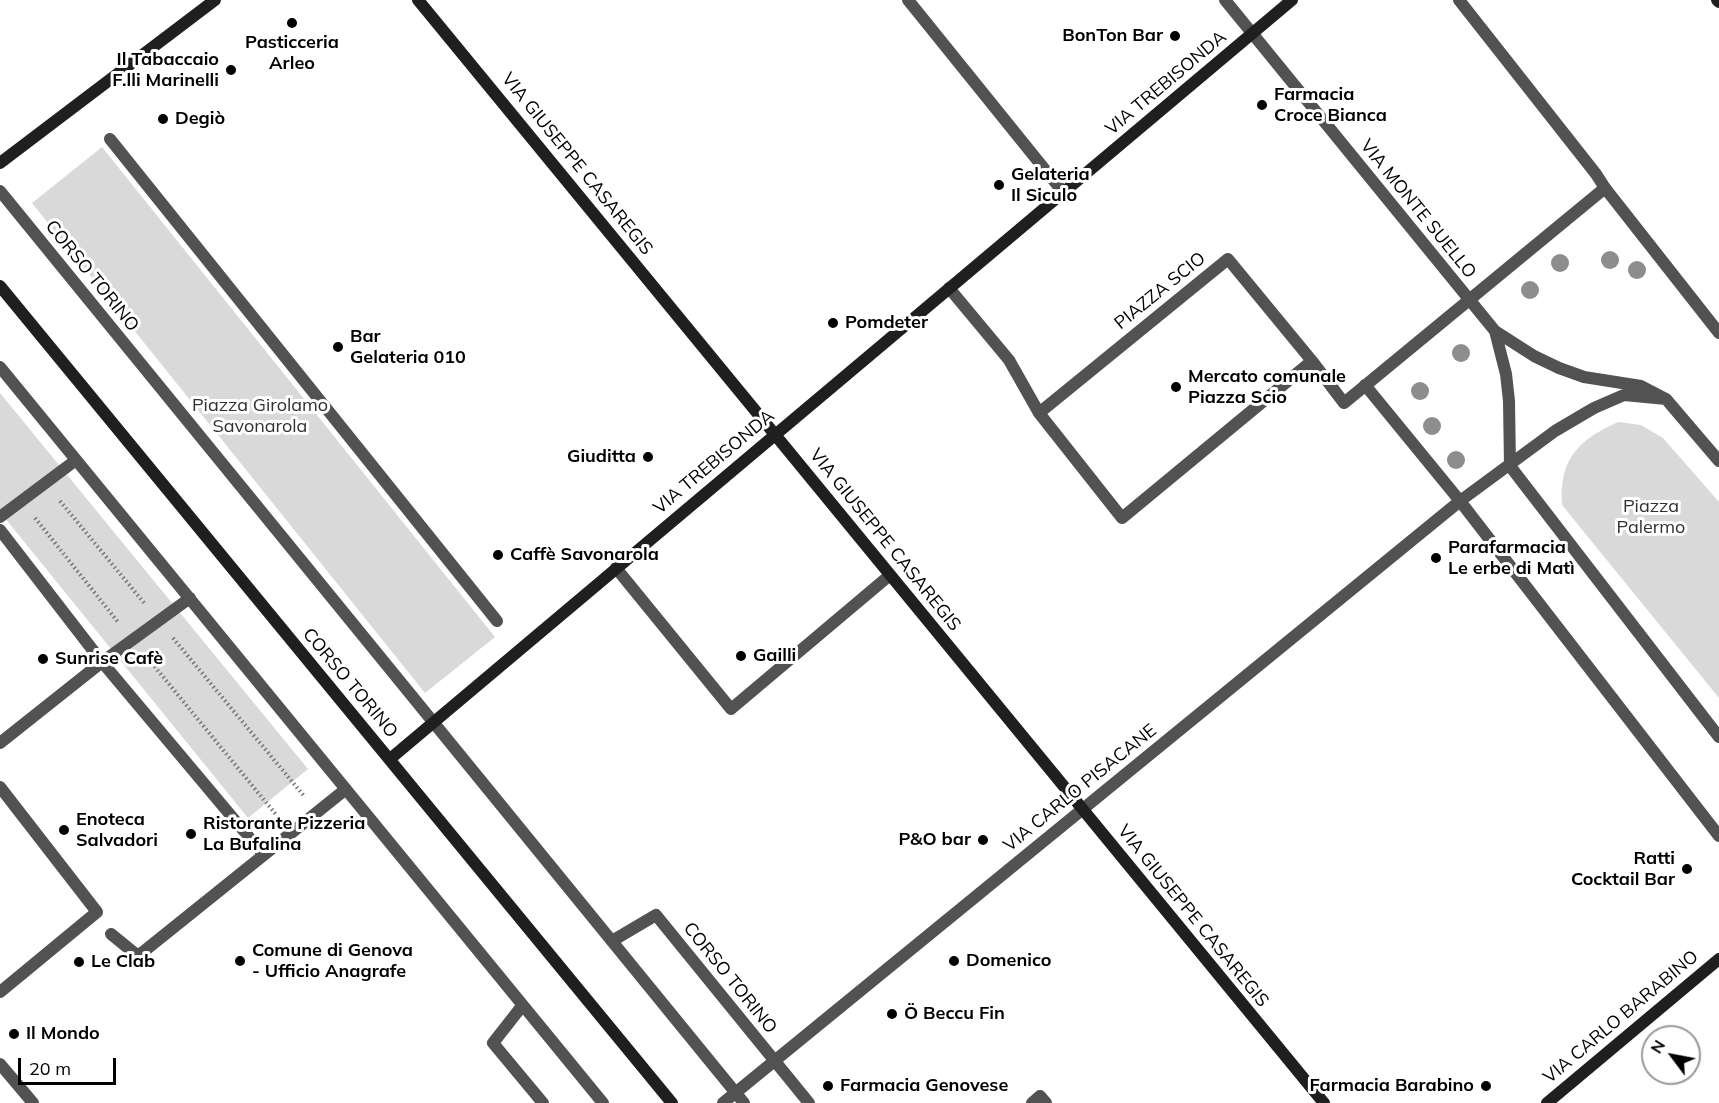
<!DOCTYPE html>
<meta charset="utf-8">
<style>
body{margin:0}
#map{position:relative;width:1719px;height:1103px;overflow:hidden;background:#fff;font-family:Mulish,sans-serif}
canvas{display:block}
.north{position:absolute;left:1641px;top:1025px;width:60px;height:60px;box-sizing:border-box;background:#fff;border:2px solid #999;border-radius:50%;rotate:302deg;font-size:16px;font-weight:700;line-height:24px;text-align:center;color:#000}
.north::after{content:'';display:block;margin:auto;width:21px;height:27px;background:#000;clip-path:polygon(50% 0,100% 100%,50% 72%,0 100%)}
.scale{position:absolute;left:18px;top:1058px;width:98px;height:27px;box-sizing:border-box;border:3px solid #000;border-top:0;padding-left:8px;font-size:18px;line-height:21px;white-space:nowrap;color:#000;-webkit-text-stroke:4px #fff;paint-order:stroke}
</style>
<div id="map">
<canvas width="1719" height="1103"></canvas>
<div class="north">N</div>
<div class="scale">20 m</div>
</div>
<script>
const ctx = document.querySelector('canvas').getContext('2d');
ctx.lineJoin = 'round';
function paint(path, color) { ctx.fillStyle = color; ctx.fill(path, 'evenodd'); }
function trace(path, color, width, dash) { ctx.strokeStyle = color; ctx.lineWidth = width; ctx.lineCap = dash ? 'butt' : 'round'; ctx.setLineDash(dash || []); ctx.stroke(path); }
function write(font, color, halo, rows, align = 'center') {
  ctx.font = font + ' Mulish,sans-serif'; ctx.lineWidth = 6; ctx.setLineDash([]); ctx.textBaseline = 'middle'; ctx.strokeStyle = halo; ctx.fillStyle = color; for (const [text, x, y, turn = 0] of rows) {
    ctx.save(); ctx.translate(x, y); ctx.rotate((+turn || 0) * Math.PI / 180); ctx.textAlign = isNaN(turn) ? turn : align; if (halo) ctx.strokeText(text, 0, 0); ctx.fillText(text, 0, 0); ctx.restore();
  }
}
const green = new Path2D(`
 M 102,147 L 495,637 L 425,693 L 32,203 Z
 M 0,393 L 308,769 L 248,818 L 0,512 Z
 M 1618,422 L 1641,425 L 1663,438 L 1719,502 L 1719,698 L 1562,505 C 1559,459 1578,440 1618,422 Z`);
const path = new Path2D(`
 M 60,501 L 145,604
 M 35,518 L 118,622
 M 173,638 L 304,796
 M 146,656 L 278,817`);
const lane = new Path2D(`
 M 1605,188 L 1719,333
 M 616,568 L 731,709 L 890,575
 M 612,941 L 656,915 L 809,1103
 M 522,1006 L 493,1043 L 543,1103
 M 1032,1103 L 1040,1096 L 1046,1103`);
const street = new Path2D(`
 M 908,0 L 1063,192
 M 1225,0 L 1495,331 L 1506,374 L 1509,401 L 1510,466 L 1719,737
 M 110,139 L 497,621
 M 0,191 L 744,1103
 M 949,288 L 1009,360 L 1039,413 L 1122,518 L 1312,361 L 1344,403 L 1605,188 L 1596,174 L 1459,0
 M 1495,331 L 1534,356 L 1559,368 L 1584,377 L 1641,386 L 1666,399 L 1719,461
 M 0,367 L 603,1103
 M 1365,385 L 1460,501 L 1719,836
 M 1039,413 L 1228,259 L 1312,361
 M 0,517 L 76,460
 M 0,530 L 102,662 L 264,855
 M 0,743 L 102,662 L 190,598
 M 0,787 L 97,912 L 0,992
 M 111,934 L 138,956 L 346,789
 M 0,1064 L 33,1103
 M 723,1103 L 1460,501 L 1555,431 L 1594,408 L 1624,395 L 1666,399`);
const secondary = new Path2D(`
 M 418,0 L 1324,1103
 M 1717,0 L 1719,2
 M 0,163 L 215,0
 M 0,286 L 672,1103
 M 390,759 L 1292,0
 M 1547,1103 L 1719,959`);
const trees = [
 [1610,260],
 [1560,263],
 [1637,270],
 [1530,290],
 [1461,353],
 [1420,391],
 [1432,426],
 [1456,460]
];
const markers = [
 [292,23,6,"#000"],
 [1175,36,6,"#000"],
 [231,70,6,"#000"],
 [1262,105,6,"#000"],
 [163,119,6,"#000"],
 [999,185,6,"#000"],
 [833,323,6,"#000"],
 [338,347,6,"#000"],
 [1176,387,6,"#000"],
 [648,457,6,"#000"],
 [498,555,6,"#000"],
 [1436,558,6,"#000"],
 [741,656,6,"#000"],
 [43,659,6,"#000"],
 [64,830,6,"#000"],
 [191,834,6,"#000"],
 [983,840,6,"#000"],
 [1687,869,6,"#000"],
 [240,961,6,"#000"],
 [954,961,6,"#000"],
 [79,962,6,"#000"],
 [892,1014,6,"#000"],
 [14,1034,6,"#000"],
 [828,1086,6,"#000"],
 [1486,1086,6,"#000"]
];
const poiNames = [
 ["BonTon Bar",1163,36,"right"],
 ["Pasticceria",292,43,"center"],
 ["Arleo",292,64,"center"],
 ["Il Tabaccaio",219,60,"right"],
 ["F.lli Marinelli",219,81,"right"],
 ["Farmacia",1274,95],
 ["Croce Bianca",1274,116],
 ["Degiò",175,119],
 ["Gelateria",1011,175],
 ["Il Siculo",1011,196],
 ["Pomdeter",845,323],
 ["Bar",350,337],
 ["Gelateria 010",350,358],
 ["Mercato comunale",1188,377],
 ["Piazza Scio",1188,398],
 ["Giuditta",636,457,"right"],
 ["Parafarmacia",1448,548],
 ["Le erbe di Matì",1448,569],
 ["Caffè Savonarola",510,555],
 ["Gailli",753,656],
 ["Sunrise Cafè",55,659],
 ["Enoteca",76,820],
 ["Salvadori",76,841],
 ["Ristorante Pizzeria",203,824],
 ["La Bufalina",203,845],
 ["P&O bar",971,840,"right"],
 ["Ratti",1675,859,"right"],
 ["Cocktail Bar",1675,880,"right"],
 ["Comune di Genova",252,951],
 ["- Ufficio Anagrafe",252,972],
 ["Domenico",966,961],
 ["Le Clab",91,962],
 ["Ö Beccu Fin",904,1014],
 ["Il Mondo",26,1034],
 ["Farmacia Genovese",840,1086],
 ["Farmacia Barabino",1474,1086,"right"]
];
const streetNames = [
 ["VIA TREBISONDA",1166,83,-40],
 ["VIA GIUSEPPE CASAREGIS",577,164,51],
 ["VIA MONTE SUELLO",1418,209,51],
 ["CORSO TORINO",92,276,51],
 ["PIAZZA SCIO",1160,291,-39],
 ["VIA TREBISONDA",714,462,-40],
 ["VIA GIUSEPPE CASAREGIS",885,540,51],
 ["CORSO TORINO",350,683,50],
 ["VIA CARLO PISACANE",1080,788,-39],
 ["VIA GIUSEPPE CASAREGIS",1193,916,51],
 ["CORSO TORINO",730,978,51],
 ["VIA CARLO BARABINO",1621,1017,-40]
];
const parkNames = [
 ["Piazza Girolamo",260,406],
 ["Savonarola",260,427],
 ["Piazza",1651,507],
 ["Palermo",1651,528]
];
paint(green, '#d9d9d9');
trace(path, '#747474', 4, [1.5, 3]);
trace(lane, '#525252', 12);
trace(street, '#525252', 12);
trace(secondary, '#1f1f1f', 12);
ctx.fillStyle = '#8d8d8d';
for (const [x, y] of trees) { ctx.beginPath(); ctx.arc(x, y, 9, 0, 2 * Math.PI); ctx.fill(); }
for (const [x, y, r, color] of markers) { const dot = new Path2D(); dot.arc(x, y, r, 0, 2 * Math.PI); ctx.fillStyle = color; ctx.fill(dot); trace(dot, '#fff', 2); }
write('bold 18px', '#000', '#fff', poiNames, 'left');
write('18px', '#000', '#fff', streetNames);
write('18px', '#303030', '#fff', parkNames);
</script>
